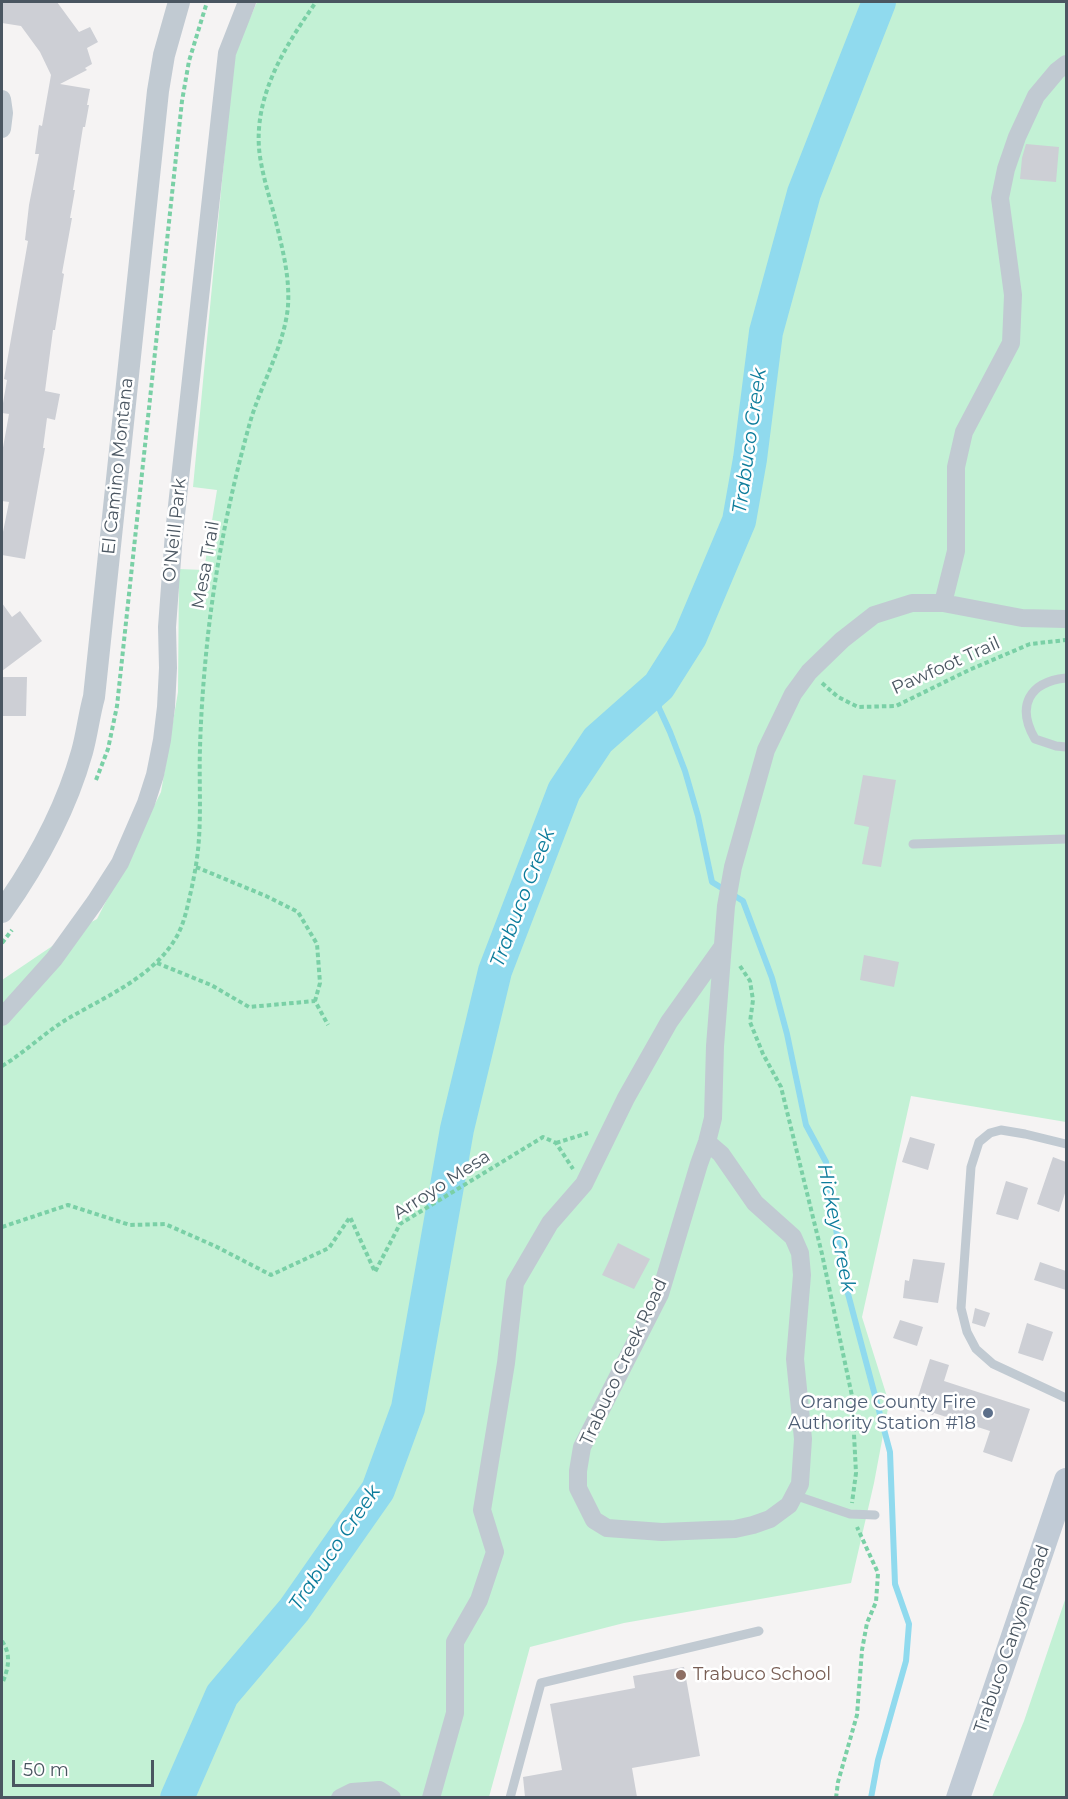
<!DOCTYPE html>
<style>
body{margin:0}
#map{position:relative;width:1068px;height:1799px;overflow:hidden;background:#f5f3f3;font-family:Montserrat,sans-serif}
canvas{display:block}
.frame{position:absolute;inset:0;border:3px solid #4a5661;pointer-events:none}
.scale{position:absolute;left:12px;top:1760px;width:142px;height:27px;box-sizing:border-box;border:3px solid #4a5661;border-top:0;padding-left:8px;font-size:18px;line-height:21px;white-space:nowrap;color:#4a5661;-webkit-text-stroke:4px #fff;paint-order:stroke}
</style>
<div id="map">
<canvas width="1068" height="1799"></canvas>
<div class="frame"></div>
<div class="scale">50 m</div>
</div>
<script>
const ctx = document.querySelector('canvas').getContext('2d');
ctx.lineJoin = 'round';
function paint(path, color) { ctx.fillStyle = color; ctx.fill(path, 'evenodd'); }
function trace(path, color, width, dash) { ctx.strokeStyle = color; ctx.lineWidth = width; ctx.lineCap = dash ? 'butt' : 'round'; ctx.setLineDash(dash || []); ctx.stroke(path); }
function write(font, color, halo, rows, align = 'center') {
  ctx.font = font + ' Montserrat,sans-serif'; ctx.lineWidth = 5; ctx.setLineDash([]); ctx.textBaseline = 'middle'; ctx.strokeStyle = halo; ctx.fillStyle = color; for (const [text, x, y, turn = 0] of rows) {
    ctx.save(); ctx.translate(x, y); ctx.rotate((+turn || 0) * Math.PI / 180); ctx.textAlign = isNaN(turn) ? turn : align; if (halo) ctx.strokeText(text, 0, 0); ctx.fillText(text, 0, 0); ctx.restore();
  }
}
const green = new Path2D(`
 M 257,2 L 1066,2 L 1066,1122 L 911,1096 L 862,1317 L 889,1403 L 874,1483 L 851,1583 L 624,1623 L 530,1647 L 489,1797 L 2,1798 L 2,980 L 76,930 L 97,919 L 161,792 L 178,692 L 179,569 L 204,570 L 217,490 L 193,487 L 234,54 Z
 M 1066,1597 L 1066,1797 L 992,1797 L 1024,1721 Z`);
const stream = new Path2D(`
 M 659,686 L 659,708 L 670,732 L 685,771 L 698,816 L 712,882 L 743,901 L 772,978 L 787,1034 L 806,1125 L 826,1162 L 843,1275 L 890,1452 L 895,1584 L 909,1624 L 906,1661 L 878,1760 L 871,1798`);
const river = new Path2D(`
 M 177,1798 L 222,1695 L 294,1610 L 378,1490 L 408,1408 L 457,1129 L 495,971 L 564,791 L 598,740 L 659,686 L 690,637 L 739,521 L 750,459 L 766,332 L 804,193 L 879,2`);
const building = new Path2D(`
 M 2,2 L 57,2 L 79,32 L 90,27 L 98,42 L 87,48 L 92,64 L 85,68 L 87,70 L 60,84 L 90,89 L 87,105 L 89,105 L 85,127 L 83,127 L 73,190 L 75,190 L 70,218 L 72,218 L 62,273 L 64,274 L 55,330 L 53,330 L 45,391 L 60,394 L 55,420 L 47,418 L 43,448 L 45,448 L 25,559 L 2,555 L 2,532 L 3,532 L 9,502 L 2,501 L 2,453 L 9,414 L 2,413 L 2,409 L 7,380 L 4,379 L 28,241 L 25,240 L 29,205 L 39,154 L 35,154 L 39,125 L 42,126 L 51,75 L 40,52 L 21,26 L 2,23 Z
 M 1026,144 L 1059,147 L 1056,182 L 1020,179 L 1022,158 Z
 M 2,603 L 12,617 L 20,611 L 42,641 L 2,671 Z
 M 2,677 L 27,677 L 26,716 L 2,716 Z
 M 863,775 L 896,780 L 881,867 L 862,864 L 869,827 L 854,824 Z
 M 864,955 L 899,962 L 894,987 L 860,980 Z
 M 910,1137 L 935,1144 L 928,1170 L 902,1162 Z
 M 1053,1157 L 1066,1162 L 1066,1190 L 1059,1212 L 1037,1204 Z
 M 1006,1181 L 1028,1188 L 1018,1220 L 996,1214 Z
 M 618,1243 L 650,1259 L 634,1289 L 602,1275 Z
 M 913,1259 L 945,1263 L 938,1303 L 903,1298 L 905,1280 L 909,1281 Z
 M 1040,1262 L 1066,1271 L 1066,1290 L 1034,1280 Z
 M 975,1308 L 990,1313 L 985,1327 L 972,1323 Z
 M 900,1320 L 923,1327 L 917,1346 L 893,1338 Z
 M 1027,1323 L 1053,1332 L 1043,1361 L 1018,1353 Z
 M 930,1359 L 949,1365 L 944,1381 L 1030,1409 L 1012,1462 L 983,1452 L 990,1431 L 934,1413 L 933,1415 L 914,1409 Z
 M 684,1667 L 700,1756 L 632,1768 L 637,1797 L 525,1797 L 523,1777 L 562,1770 L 550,1704 L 635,1688 L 633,1676 Z`);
const path = new Path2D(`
 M 822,683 L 838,697 L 858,707 L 896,706 L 969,670 L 1030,644 L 1066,640
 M 96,780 L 108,749 L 117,706 L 182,101 L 189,61 L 207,2
 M 196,867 L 266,896 L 298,912 L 317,944 L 320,983 L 315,1001
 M 2,943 L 12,930
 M 157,963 L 211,985 L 249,1007 L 315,1001 L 328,1025
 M 740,966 L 750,981 L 753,1000 L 750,1022 L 763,1054 L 781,1087 L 822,1254 L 852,1396 L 856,1473 L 852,1503
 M 2,1066 C 24,1053 42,1035 64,1021 C 102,998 150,979 174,941 C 184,926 187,908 191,891 C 195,873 198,855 199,838 C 201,808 199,778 200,748 C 201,711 204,672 208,635 C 216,563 231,489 251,419 C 262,383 285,343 288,306 C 290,276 282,247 275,218 C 269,195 261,171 259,148 C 255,93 286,45 316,2
 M 556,1143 L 588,1133
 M 2,1227 L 68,1205 L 130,1225 L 165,1224 L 215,1246 L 271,1275 L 329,1248 L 350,1217 L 375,1272 L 400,1224 L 543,1137 L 556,1143 L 573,1169
 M 2,1641 C 12,1656 8,1669 2,1684
 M 836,1798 L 838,1782 L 857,1715 L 862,1650 L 867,1623 L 876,1602 L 878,1573 L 857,1527`);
const service = new Path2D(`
 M 1066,678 C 1029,682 1016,706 1035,739 L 1056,746 L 1066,747
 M 913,844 L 1066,839
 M 1066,1144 L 1025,1134 L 1001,1130 L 990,1133 L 979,1142 L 971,1167 L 961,1308 L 967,1332 L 976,1349 L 993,1364 L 1066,1398
 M 794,1495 L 850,1514 L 875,1515
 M 510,1798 L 541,1683 L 759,1631`);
const minor = new Path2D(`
 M 2,99 L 4,113 L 2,129
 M 943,603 L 1022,618 L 1066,619
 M 2,1017 L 54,959 L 95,902 L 120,863 L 146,803 L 155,775 L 162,740 L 166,707 L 168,668 L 167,627 L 174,533 L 227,53 L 247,2
 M 707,1142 L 721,1154 L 755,1203 L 793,1237 L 800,1253 L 802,1275 L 795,1359 L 803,1439 L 800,1484 L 789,1505 L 770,1519 L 753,1525 L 735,1529 L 662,1532 L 607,1528 L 594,1520 L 578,1488 L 578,1471 L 582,1447 L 660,1294 L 699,1164 L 707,1142 L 713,1118 L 715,1046 L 726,906 L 733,867 L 766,750 L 793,694 L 809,672 L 842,640 L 874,615 L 912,603 L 943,603 L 956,551 L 956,467 L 964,432 L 1011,343 L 1013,295 L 1000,198 L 1006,169 L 1017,137 L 1036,96 L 1057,71 L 1066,64
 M 340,1798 L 352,1792 L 379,1790 L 392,1798
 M 431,1798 L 455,1713 L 455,1642 L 479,1600 L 495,1552 L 482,1510 L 506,1363 L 515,1283 L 550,1223 L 584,1184 L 626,1098 L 669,1022 L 721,949`);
const tertiary = new Path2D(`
 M 2,912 C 36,864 66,809 82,752 C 87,734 89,715 94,697 L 158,91 L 164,55 L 179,2`);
const secondary = new Path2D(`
 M 958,1798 L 1066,1480`);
const markers = [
 [988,1413,6,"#5c6f8a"],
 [681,1675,6,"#8d6e63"]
];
const streetNames = [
 ["El Camino Montana",118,466,-84],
 ["O'Neill Park",175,530,-84],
 ["Mesa Trail",206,565,-80],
 ["Pawfoot Trail",946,666,-24],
 ["Arroyo Mesa",442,1185,-33],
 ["Trabuco Creek Road",624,1362,-65],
 ["Trabuco Canyon Road",1012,1639,-71]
];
const serviceNames = [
 ["Orange County Fire",976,1403],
 ["Authority Station #18",976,1424]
];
const educationNames = [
 ["Trabuco School",693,1675]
];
const waterNames = [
 ["Trabuco Creek",750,441,-82],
 ["Trabuco Creek",523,898,-69],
 ["Hickey Creek",836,1228,79],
 ["Trabuco Creek",335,1548,-56]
];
paint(green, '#c3f1d5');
trace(stream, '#90daee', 6);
trace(river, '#90daee', 34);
paint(building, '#cdcfd5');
trace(path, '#7ad0a6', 4, [4.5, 3]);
trace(service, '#c1cad2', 9);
trace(minor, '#c1cad2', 18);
trace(tertiary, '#c1cad2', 22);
trace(secondary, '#c1cbd6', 24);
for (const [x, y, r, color] of markers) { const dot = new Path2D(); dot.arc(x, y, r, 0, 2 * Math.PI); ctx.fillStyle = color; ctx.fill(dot); trace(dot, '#fff', 2); }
write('18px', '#4a5661', '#fff', streetNames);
write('18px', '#4e5e75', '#fff', serviceNames, 'right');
write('18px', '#785e54', '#fff', educationNames, 'left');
write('italic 20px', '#0c7c9b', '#fff', waterNames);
</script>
